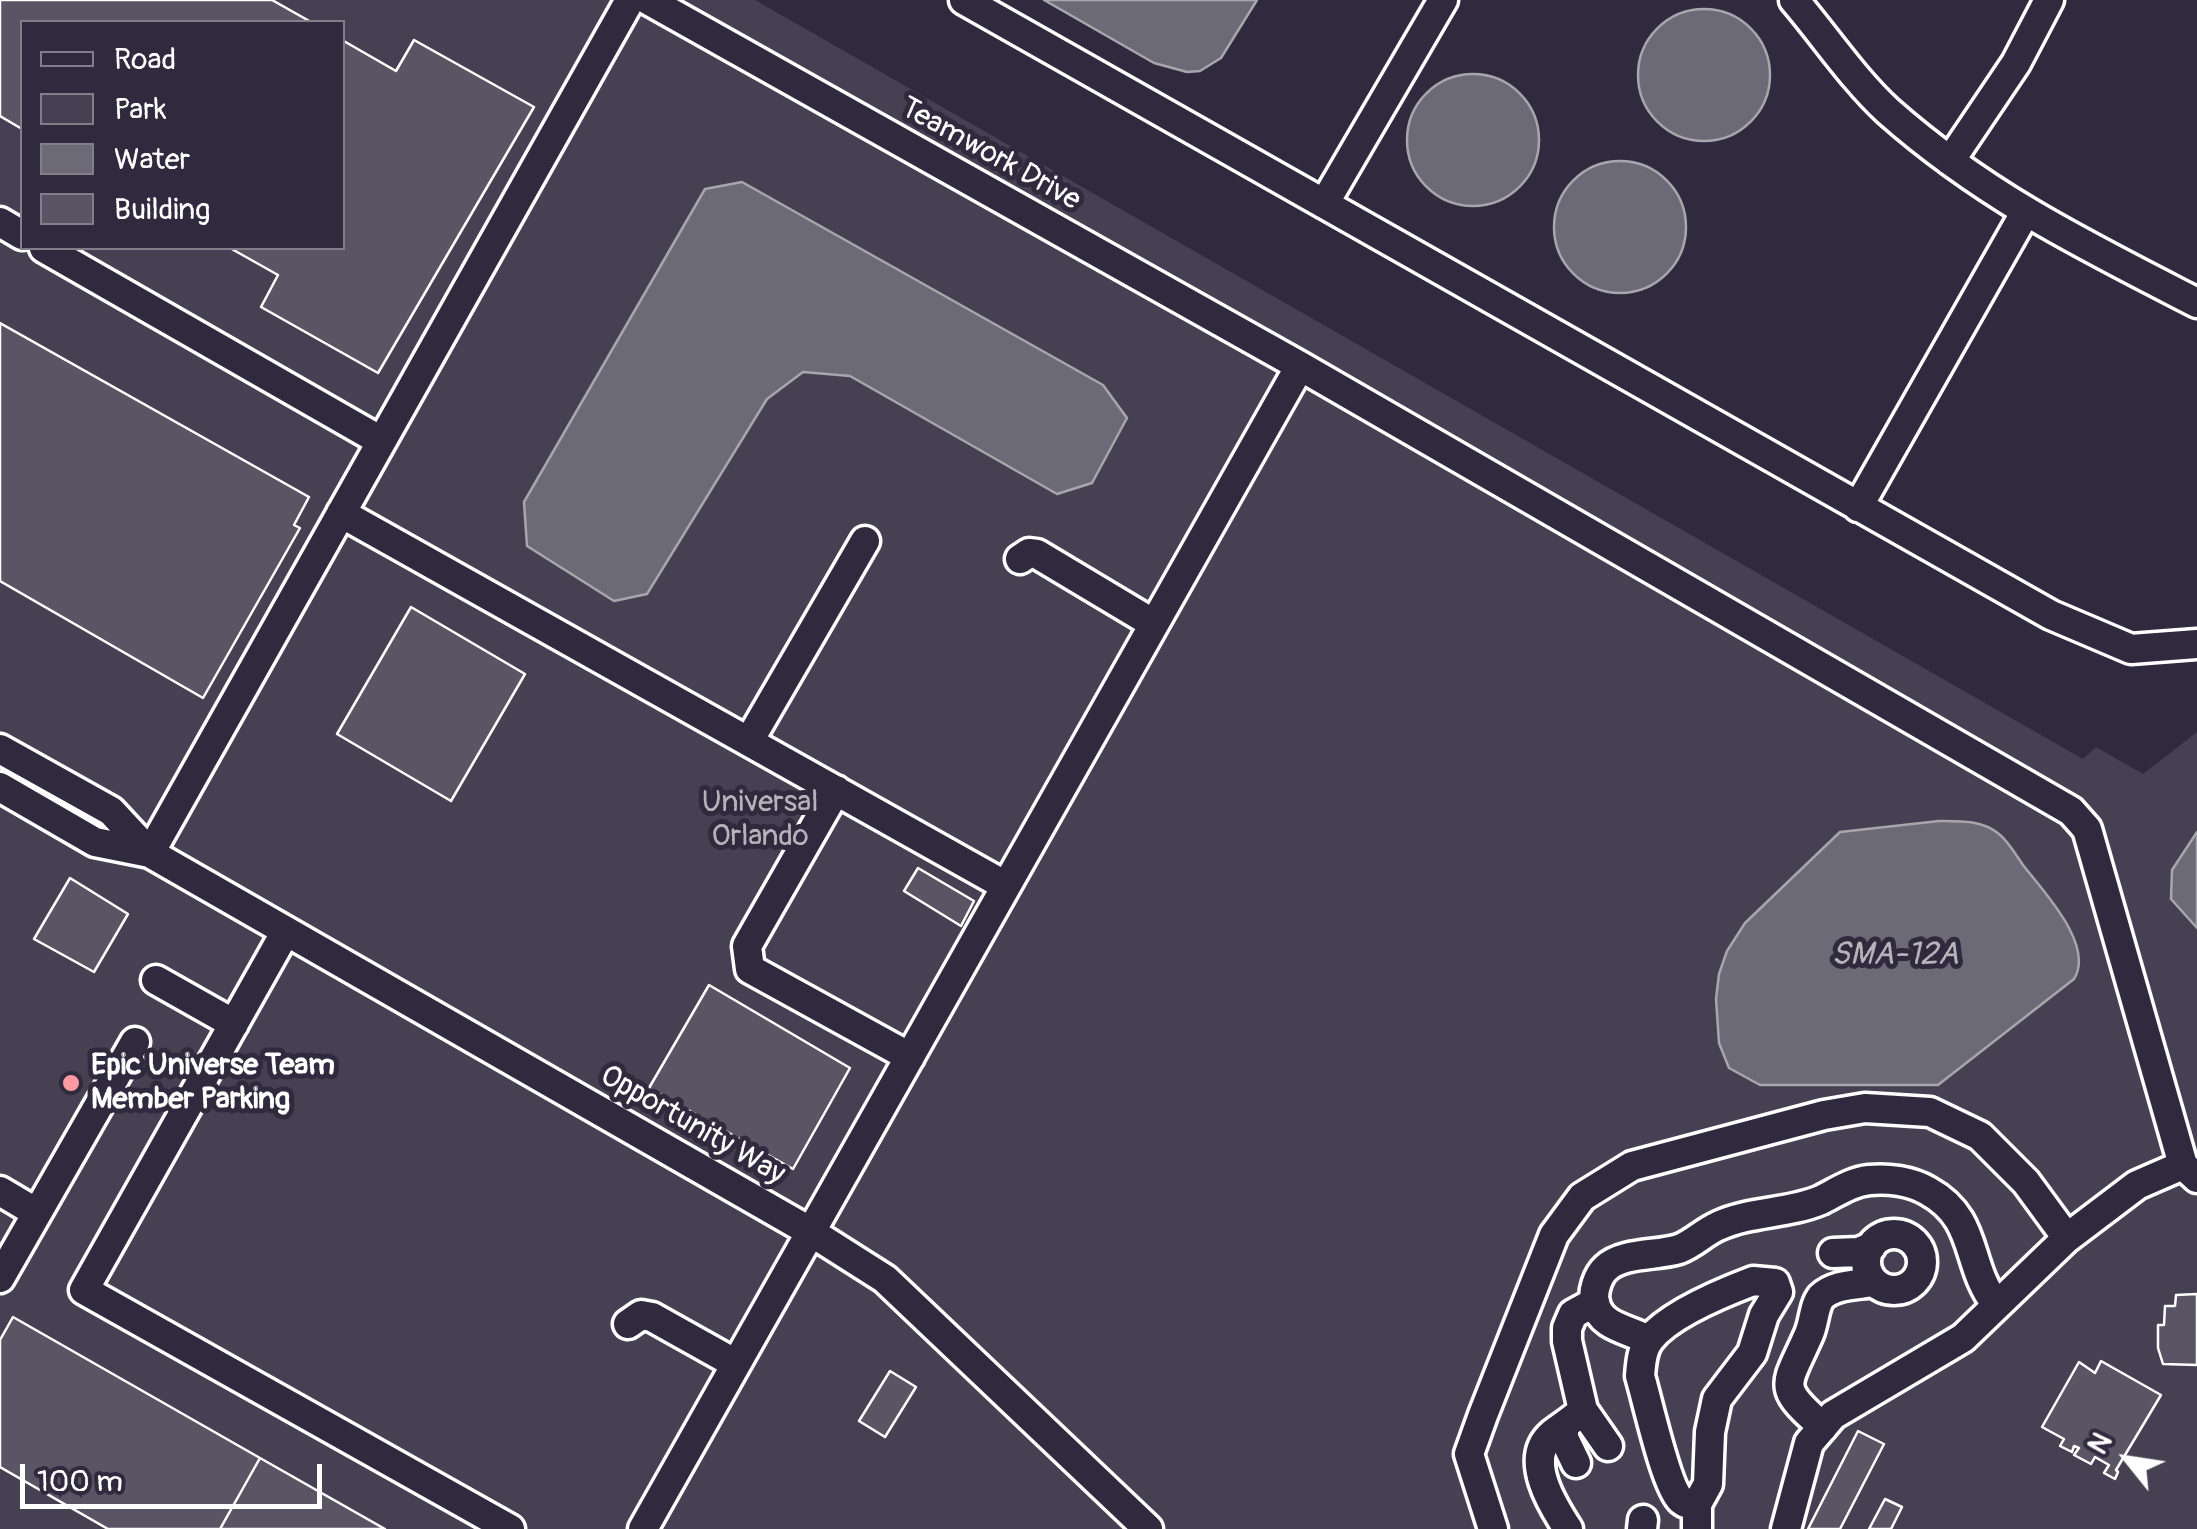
<!DOCTYPE html>
<style>
body{margin:0}
#map{position:relative;width:2197px;height:1529px;overflow:hidden;background:#2f2a3d;font-family:Pangolin,sans-serif}
canvas{display:block}
.legend{position:absolute;left:20px;top:20px;width:325px;height:230px;box-sizing:border-box;background:#2f2a3d;border:2px solid #827f8b;margin:0;padding:12px 18px;list-style:none;font-size:30px;color:#fff}
.legend li{display:flex;align-items:center;gap:20px;height:50px}
.legend b{width:50px;border:2px solid #827f8b}
.north{position:absolute;left:2077px;top:1409px;width:100px;height:100px;-webkit-text-stroke:8px #2f2a3d;paint-order:stroke;rotate:300deg;font-size:28px;font-weight:700;line-height:40px;text-align:center;color:#fff}
.north::after{content:'';display:block;margin:auto;width:35px;height:45px;background:#fff;clip-path:polygon(50% 0,100% 100%,50% 72%,0 100%)}
.scale{position:absolute;left:20px;top:1464px;width:302px;height:45px;box-sizing:border-box;border:5px solid #fff;border-top:0;padding-left:12px;font-size:30px;line-height:35px;white-space:nowrap;color:#fff;-webkit-text-stroke:8px #2f2a3d;paint-order:stroke}
</style>
<div id="map">
<canvas width="2197" height="1529"></canvas>
<ul class="legend">
<li><b style="height:12px;background:#2f2a3d"></b>Road</li>
<li><b style="height:28px;background:#464152"></b>Park</li>
<li><b style="height:28px;background:#6d6a77"></b>Water</li>
<li><b style="height:28px;background:#595564"></b>Building</li>
</ul>
<div class="north">N</div>
<div class="scale">100 m</div>
</div>
<script>
const ctx = document.querySelector('canvas').getContext('2d');
ctx.lineJoin = 'round';
function paint(path, color) { ctx.fillStyle = color; ctx.fill(path, 'evenodd'); }
function trace(path, color, width, dash) { ctx.strokeStyle = color; ctx.lineWidth = width; ctx.lineCap = dash ? 'butt' : 'round'; ctx.setLineDash(dash || []); ctx.stroke(path); }
function write(font, color, halo, rows, align = 'center') {
  ctx.font = font + ' Pangolin,sans-serif'; ctx.lineWidth = 10; ctx.setLineDash([]); ctx.textBaseline = 'middle'; ctx.strokeStyle = halo; ctx.fillStyle = color; for (const [text, x, y, turn = 0] of rows) {
    ctx.save(); ctx.translate(x, y); ctx.rotate((+turn || 0) * Math.PI / 180); ctx.textAlign = isNaN(turn) ? turn : align; if (halo) ctx.strokeText(text, 0, 0); ctx.fillText(text, 0, 0); ctx.restore();
  }
}
const green = new Path2D(`
 M 0,0 L 755,0 L 2083,759 L 2096,747 L 2143,774 L 2197,732 L 2197,1529 L 0,1529 ZM 22,22 L 342,22 L 342,248 L 22,248 Z`);
const water = new Path2D(`
 M 1044,0 L 1257,0 L 1221,58 L 1200,71 L 1187,72 L 1154,63 Z
 M1638 75a66 66 0 1 1 132 0a66 66 0 1 1-132 0Z
 M1407 140a66 66 0 1 1 132 0a66 66 0 1 1-132 0Z
 M1554 227a66 66 0 1 1 132 0a66 66 0 1 1-132 0Z
 M 742,182 L 1103,385 L 1127,418 L 1092,483 L 1057,494 L 850,376 L 803,372 L 767,399 L 647,594 L 614,601 L 527,546 L 524,502 L 705,189 Z
 M 1939,821 C 1960,821 1982,820 1999,834 C 2008,841 2016,855 2023,865 C 2043,891 2095,945 2074,979 L 1938,1085 L 1760,1085 L 1729,1068 L 1719,1043 L 1716,999 L 1719,974 L 1727,951 L 1745,923 L 1840,832 Z
 M 2197,832 L 2197,928 L 2171,899 L 2172,870 Z`);
const building = new Path2D(`
 M 0,0 L 272,0 L 311,22 L 22,22 L 22,129 L 0,116 Z
 M 342,40 L 396,71 L 414,40 L 534,107 L 378,373 L 261,307 L 278,275 L 230,248 L 342,248 Z
 M 0,323 L 309,497 L 294,525 L 300,528 L 203,698 L 0,581 Z
 M 411,607 L 525,674 L 451,801 L 337,734 Z
 M 918,868 L 974,901 L 961,926 L 904,891 Z
 M 70,878 L 128,914 L 94,972 L 34,939 Z
 M 709,985 L 850,1068 L 793,1169 L 649,1088 Z
 M 2197,1294 L 2197,1365 L 2163,1364 L 2158,1348 L 2158,1325 L 2164,1325 L 2165,1306 L 2175,1306 L 2176,1295 Z
 M 13,1317 L 260,1458 L 220,1529 L 108,1529 L 0,1467 L 0,1340 Z
 M 2101,1361 L 2161,1395 L 2116,1470 L 2118,1472 L 2115,1479 L 2104,1473 L 2109,1465 L 2095,1457 L 2091,1464 L 2074,1455 L 2079,1448 L 2074,1446 L 2072,1452 L 2060,1446 L 2064,1439 L 2042,1427 L 2079,1362 L 2095,1373 Z
 M 890,1371 L 916,1387 L 885,1437 L 859,1421 Z
 M 1858,1431 L 1884,1444 L 1840,1529 L 1808,1529 Z
 M 260,1458 L 385,1529 L 220,1529 Z
 M 1885,1499 L 1902,1507 L 1891,1529 L 1869,1529 Z`);
const minor = new Path2D(`
 M 648,0 L 1300,366 L 2071,811 L 2087,829 L 2183,1165 L 2197,1178
 M 964,0 L 2051,615 L 2131,649 L 2197,644
 M 1794,0 C 1824,35 1854,80 1888,111 C 1984,196 2084,245 2197,303
 M 1950,161 L 2016,63 L 2049,0
 M 1324,204 L 1443,0
 M 0,222 L 22,235
 M 44,248 L 381,441
 M 1858,507 L 2025,213
 M 341,513 L 1006,886
 M 1020,559 L 1029,553 L 1037,554 L 1154,624
 M 749,741 L 865,541
 M 0,749 L 111,811 L 150,853 L 811,1232 L 885,1279 L 1148,1529
 M 0,787 L 95,842 L 150,853
 M 836,790 L 747,946 L 750,969 L 910,1057
 M 150,853 L 630,0
 M 286,931 L 84,1290 L 510,1529
 M 156,980 L 234,1024
 M 0,1191 L 37,1213
 M1866 1262a28 28 0 1 1 56 0a28 28 0 1 1-56 0Z
 M 1833,1253 L 1859,1252 L 1871,1247
 M 0,1278 L 135,1042
 M 1753,1281 L 1775,1283 L 1778,1292 L 1764,1315 L 1752,1353 L 1717,1399 L 1710,1432 L 1708,1484 L 1697,1504 C 1690,1504 1687,1505 1681,1500 C 1666,1487 1647,1399 1640,1376 C 1641,1363 1642,1349 1650,1339 C 1670,1314 1724,1292 1753,1281 Z
 M 1595,1302 L 1573,1314 L 1567,1328 L 1567,1341 L 1583,1410 L 1608,1446
 M 628,1324 L 641,1315 L 652,1317 L 736,1364
 M 1648,1340 C 1630,1329 1601,1328 1595,1303 C 1592,1292 1598,1275 1606,1268 C 1623,1252 1657,1256 1679,1249 C 1693,1244 1704,1232 1718,1226 C 1750,1211 1788,1214 1821,1200 C 1837,1192 1851,1182 1869,1180 C 1888,1178 1911,1181 1928,1191 C 1979,1219 1965,1265 1996,1304
 M 1564,1427 L 1564,1438 L 1576,1463
 M 1823,1427 C 1775,1385 1786,1387 1809,1334 C 1814,1323 1814,1306 1821,1297 C 1834,1284 1857,1285 1873,1282
 M 1697,1504 L 1697,1529
 M 643,1529 L 1300,366
 M 1493,1529 L 1469,1454 L 1483,1415 L 1554,1235 L 1582,1197 L 1632,1166 L 1824,1115 L 1865,1108 L 1930,1112 L 1980,1136 L 2026,1182 L 2067,1238
 M 1568,1529 C 1553,1506 1523,1459 1552,1434 C 1562,1426 1573,1420 1583,1410
 M 1642,1529 L 1643,1520
 M 1786,1529 L 1809,1443 L 1833,1415 L 1963,1338 L 2067,1238 L 2137,1185 L 2183,1165`);
const markers = [
 [71,1083,10,"#ff9aa2"]
];
const streetNames = [
 ["Teamwork Drive",990,155,29],
 ["Opportunity Way",692,1126,30]
];
const parkNames = [
 ["Universal",760,803],
 ["Orlando",760,837]
];
const poiNames = [
 ["Epic Universe Team",91,1066],
 ["Member Parking",91,1100]
];
const waterNames = [
 ["SMA-12A",1895,956]
];
paint(green, '#464152');
paint(water, '#6d6a77');
trace(water, '#a7a6ad', 2.5);
paint(building, '#595564');
trace(building, '#fff', 2.5);
trace(minor, '#fff', 35);
trace(minor, '#2f2a3d', 28);
for (const [x, y, r, color] of markers) { const dot = new Path2D(); dot.arc(x, y, r, 0, 2 * Math.PI); ctx.fillStyle = color; ctx.fill(dot); trace(dot, '#2f2a3d', 4); }
write('30px', '#fff', '#2f2a3d', streetNames);
write('30px', '#b5b3ba', '#2f2a3d', parkNames);
write('bold 30px', '#fff', '#2f2a3d', poiNames, 'left');
write('italic 32px', '#b6b4bb', '#2f2a3d', waterNames);
</script>
